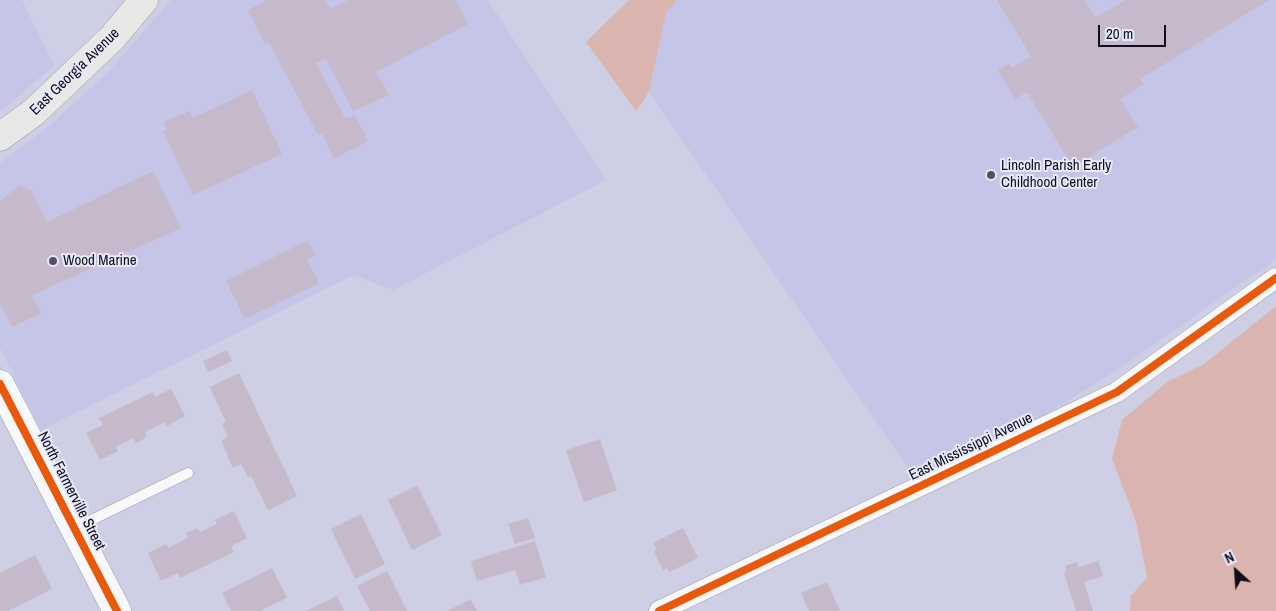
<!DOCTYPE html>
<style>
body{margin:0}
#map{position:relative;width:1276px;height:611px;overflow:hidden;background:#cecee4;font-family:"Archivo Narrow",sans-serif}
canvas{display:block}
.north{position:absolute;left:1211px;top:546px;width:50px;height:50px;-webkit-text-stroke:4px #e9e9fc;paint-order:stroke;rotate:334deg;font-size:14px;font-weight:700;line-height:20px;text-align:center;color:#0f0f1b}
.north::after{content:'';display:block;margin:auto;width:18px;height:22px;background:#0f0f1b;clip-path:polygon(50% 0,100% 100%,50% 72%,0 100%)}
.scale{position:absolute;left:1098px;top:25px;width:68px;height:22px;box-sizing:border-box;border:2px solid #0f0f1b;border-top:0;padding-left:6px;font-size:15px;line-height:18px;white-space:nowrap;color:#0f0f1b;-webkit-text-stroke:4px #e9e9fc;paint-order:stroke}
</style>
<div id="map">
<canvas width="1276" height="611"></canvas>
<div class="north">N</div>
<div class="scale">20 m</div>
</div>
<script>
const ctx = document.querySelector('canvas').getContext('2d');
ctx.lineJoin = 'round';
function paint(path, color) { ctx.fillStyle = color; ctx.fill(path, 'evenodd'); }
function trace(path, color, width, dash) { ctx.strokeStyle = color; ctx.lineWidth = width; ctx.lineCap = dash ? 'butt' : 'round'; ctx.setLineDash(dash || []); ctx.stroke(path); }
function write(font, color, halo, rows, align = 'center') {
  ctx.font = font + ' "Archivo Narrow",sans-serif'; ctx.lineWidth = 4; ctx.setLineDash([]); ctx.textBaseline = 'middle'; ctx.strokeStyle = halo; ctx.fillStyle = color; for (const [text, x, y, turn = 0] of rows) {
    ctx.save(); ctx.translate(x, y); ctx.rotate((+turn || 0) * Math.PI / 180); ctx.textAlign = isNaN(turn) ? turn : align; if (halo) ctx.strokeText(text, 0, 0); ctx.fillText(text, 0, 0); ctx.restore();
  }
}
const built = new Path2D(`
 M 0,0 L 22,0 L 54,65 L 0,112 Z
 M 171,0 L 488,0 L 606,180 L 393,290 L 354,275 L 41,430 L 0,348 L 0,163 L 48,127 L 108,72 Z
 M 677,0 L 1276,0 L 1276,259 L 1123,366 L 1040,418 L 916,480 L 649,92 L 666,13 Z`);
const green = new Path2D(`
 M 629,0 L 677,0 L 666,13 L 649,92 L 636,111 L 586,42 Z
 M 1276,306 L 1276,611 L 1130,611 L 1131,596 L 1147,577 L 1136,521 L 1112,459 L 1122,420 L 1167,382 L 1204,364 Z`);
const building = new Path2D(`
 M 267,0 L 325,0 L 330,9 L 348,0 L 456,0 L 468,24 L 376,72 L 389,95 L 353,111 L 326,59 L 316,63 L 345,118 L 355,115 L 368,141 L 334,159 L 322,133 L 318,135 L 269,42 L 265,44 L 248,10 Z
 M 997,0 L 1084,0 L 1095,18 L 1125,0 L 1269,0 L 1140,79 L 1144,84 L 1120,99 L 1138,127 L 1073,167 L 1027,92 L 1015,99 L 998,70 L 1009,64 L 1012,68 L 1031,56 Z
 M 252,90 L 282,154 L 193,195 L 163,131 L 167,130 L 164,122 L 189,111 L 193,118 Z
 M 153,171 L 181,228 L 32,295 L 41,313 L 12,327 L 0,303 L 0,201 L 20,185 L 32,191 L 47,222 Z
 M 308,240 L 316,255 L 307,259 L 319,283 L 245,319 L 226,281 Z
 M 227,350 L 232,361 L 208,372 L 203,361 Z
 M 239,373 L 297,496 L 268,510 L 251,476 L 248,477 L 241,464 L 233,468 L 221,441 L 228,437 L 222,424 L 226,422 L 210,387 Z
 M 171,389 L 185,416 L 167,426 L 165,422 L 145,432 L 147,437 L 136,443 L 133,438 L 116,447 L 118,451 L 100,460 L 86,433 L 103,425 L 99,418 L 153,392 L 155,397 Z
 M 600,439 L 617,490 L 584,502 L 566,450 Z
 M 417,485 L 442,535 L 412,550 L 388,500 Z
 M 234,511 L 247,538 L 231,546 L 234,552 L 180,578 L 178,573 L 161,581 L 148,553 L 166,544 L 168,548 L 188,538 L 186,533 L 198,528 L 200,532 L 217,524 L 215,520 Z
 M 361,514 L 385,564 L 355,579 L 331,529 Z
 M 528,518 L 535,538 L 515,544 L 508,524 Z
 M 683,528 L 698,558 L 669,572 L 667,568 L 663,570 L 654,551 L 657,550 L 653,543 Z
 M 535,541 L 546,577 L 520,585 L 515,570 L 477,581 L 471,561 Z
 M 35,555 L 52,589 L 8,611 L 0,611 L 0,573 Z
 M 1098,561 L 1103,576 L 1084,582 L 1093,611 L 1076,611 L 1064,573 L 1066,572 L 1065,566 L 1077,562 L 1079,567 Z
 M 272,568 L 287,598 L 260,611 L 231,611 L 222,593 Z
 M 387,571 L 407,611 L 370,611 L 357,586 Z
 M 827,582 L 840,611 L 809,611 L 801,593 Z
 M 337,596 L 344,611 L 306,611 Z
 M 471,599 L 477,611 L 447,611 Z`);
const lane = new Path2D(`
 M 75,528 L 188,473`);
const street = new Path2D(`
 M 659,611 L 1117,392 L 1276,278`);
const secondary = new Path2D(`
 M 0,384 L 117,611`);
const primary = new Path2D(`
 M 0,137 L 34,112 L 112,38 L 144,0`);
const cycleway = new Path2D(`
 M 0,384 L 117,611
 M 659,611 L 1117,392 L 1276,278`);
const markers = [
 [991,175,5,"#525261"],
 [53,261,5,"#525261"]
];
const streetNames = [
 ["East Georgia Avenue",75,72,-44],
 ["East Mississippi Avenue",971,447,-26],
 ["North Farmerville Street",71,491,63]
];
const poiNames = [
 ["Lincoln Parish Early",1001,166],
 ["Childhood Center",1001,183],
 ["Wood Marine",63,261]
];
paint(built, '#c5c5e8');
paint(green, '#dab4ae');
paint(building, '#c6b9cb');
trace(lane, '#9e9eaf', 11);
trace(street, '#9e9eaf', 21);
trace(secondary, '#9e9eaf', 29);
trace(primary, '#a09fa0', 29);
trace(lane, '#f8f8fb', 10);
trace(street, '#f8f8fb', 20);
trace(secondary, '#f8f8fb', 28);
trace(primary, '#e8e8e6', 28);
trace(cycleway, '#e8590c', 8);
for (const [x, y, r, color] of markers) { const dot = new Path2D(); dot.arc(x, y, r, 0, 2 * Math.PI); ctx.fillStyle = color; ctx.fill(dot); trace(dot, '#e9e9fc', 2); }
write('15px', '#0f0f1b', '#e9e9fc', streetNames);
write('15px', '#0f0f1b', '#e9e9fc', poiNames, 'left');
</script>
